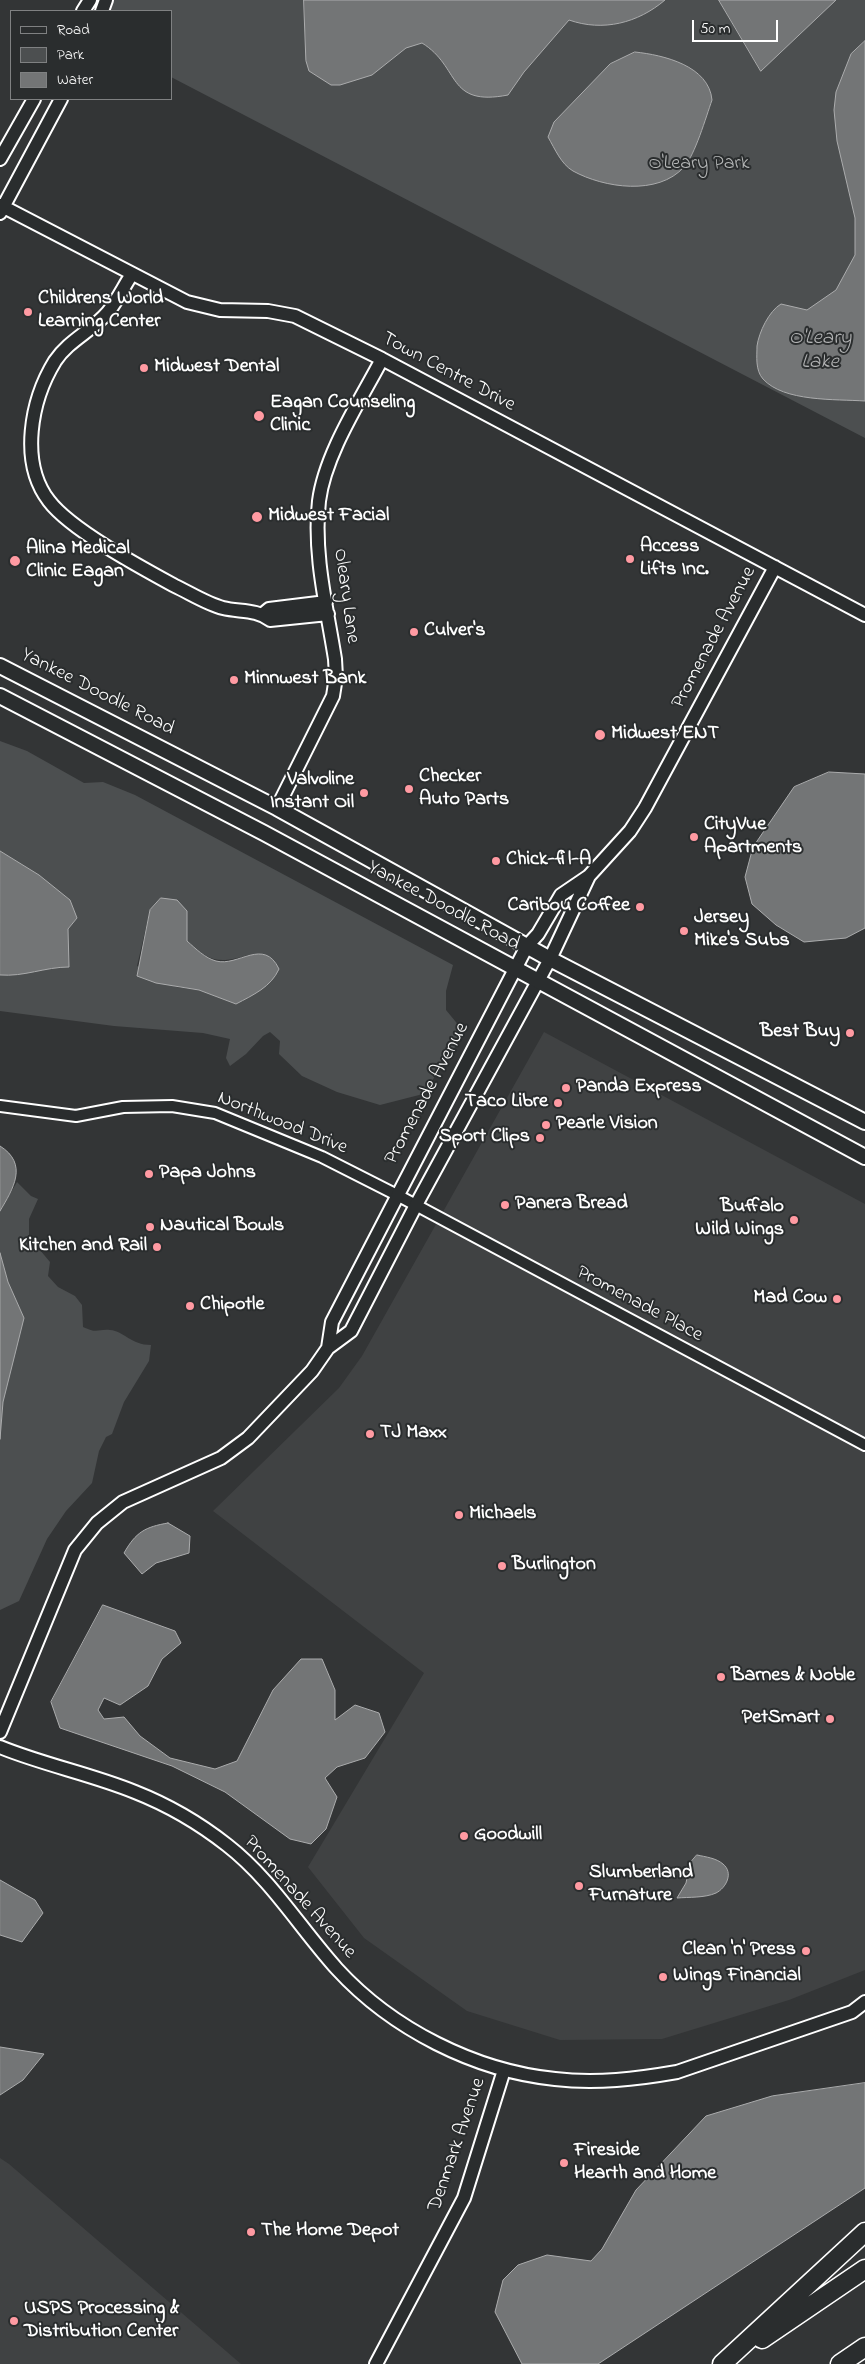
<!DOCTYPE html>
<style>
body{margin:0}
#map{position:relative;width:865px;height:2364px;overflow:hidden;background:#333536;font-family:"Indie Flower",sans-serif}
canvas{display:block}
.legend{position:absolute;left:10px;top:10px;width:162px;height:90px;box-sizing:border-box;background:#2a2d2e;border:1px solid #7f8182;margin:0;padding:6px 9px;list-style:none;font-size:15px;color:#fff}
.legend li{display:flex;align-items:center;gap:10px;height:25px}
.legend b{width:25px;border:1px solid #7f8182}
.scale{position:absolute;left:692px;top:20px;width:86px;height:22px;box-sizing:border-box;border:2px solid #fff;border-top:0;padding-left:6px;font-size:15px;line-height:18px;white-space:nowrap;color:#fff;-webkit-text-stroke:4px #2a2d2e;paint-order:stroke}
</style>
<div id="map">
<canvas width="865" height="2364"></canvas>
<ul class="legend">
<li><b style="height:6px;background:#2a2d2e"></b>Road</li>
<li><b style="height:14px;background:#4c4f50"></b>Park</li>
<li><b style="height:14px;background:#737576"></b>Water</li>
</ul>
<div class="scale">50 m</div>
</div>
<script>
const ctx = document.querySelector('canvas').getContext('2d');
ctx.lineJoin = 'round';
function paint(path, color) { ctx.fillStyle = color; ctx.fill(path, 'evenodd'); }
function trace(path, color, width, dash) { ctx.strokeStyle = color; ctx.lineWidth = width; ctx.lineCap = dash ? 'butt' : 'round'; ctx.setLineDash(dash || []); ctx.stroke(path); }
function write(font, color, halo, rows, align = 'center') {
  ctx.font = font + ' "Indie Flower",sans-serif'; ctx.lineWidth = 4; ctx.setLineDash([]); ctx.textBaseline = 'middle'; ctx.strokeStyle = halo; ctx.fillStyle = color; for (const [text, x, y, turn = 0] of rows) {
    ctx.save(); ctx.translate(x, y); ctx.rotate((+turn || 0) * Math.PI / 180); ctx.textAlign = isNaN(turn) ? turn : align; if (halo) ctx.strokeText(text, 0, 0); ctx.fillText(text, 0, 0); ctx.restore();
  }
}
const built = new Path2D(`
 M 544,1032 L 865,1204 L 865,1970 L 789,2000 L 662,2039 L 560,2040 L 467,2011 L 364,1938 L 308,1867 L 424,1673 L 213,1511 L 339,1388 L 362,1356 Z
 M 0,2158 L 9,2164 L 241,2364 L 0,2364 Z`);
const green = new Path2D(`
 M 114,0 L 865,0 L 865,438 L 171,77 L 171,11 L 108,11 Z
 M 0,741 L 27,751 L 84,783 L 103,782 L 135,795 L 453,965 L 446,991 L 446,1010 L 460,1027 L 457,1044 L 423,1094 L 380,1105 L 337,1092 L 302,1076 L 279,1054 L 280,1041 L 270,1032 L 263,1036 L 246,1054 L 230,1066 L 226,1058 L 230,1039 L 203,1033 L 114,1026 L 0,1011 L 0,975 C 24,977 45,967 69,967 L 68,929 L 77,918 L 70,900 L 39,875 L 0,851 ZM 150,910 L 187,926 L 187,941 C 209,962 219,964 248,955 L 236,1004 L 199,990 L 176,987 L 137,966 Z
 M 17,1182 L 31,1196 L 38,1199 L 29,1219 L 29,1237 L 50,1262 L 48,1276 L 58,1287 L 75,1296 L 82,1305 L 83,1327 C 98,1334 97,1329 110,1330 C 124,1331 131,1345 151,1345 L 149,1361 L 124,1402 L 112,1434 L 106,1437 L 99,1451 L 92,1483 L 66,1511 L 47,1539 L 19,1601 L 0,1610 L 0,1439 L 3,1402 L 24,1318 L 8,1282 L 0,1253 L 0,1211 Z`);
const water = new Path2D(`
 M 304,0 L 665,0 C 638,23 603,32 569,20 L 524,72 L 508,95 C 446,107 461,67 422,43 L 406,48 L 372,75 L 340,85 L 331,85 L 309,71 L 306,61 Z
 M 719,0 L 836,0 L 761,71 Z
 M 865,41 L 865,401 C 835,399 784,402 763,379 C 755,370 757,356 757,346 C 759,332 769,311 781,304 L 807,310 L 836,290 L 855,255 L 855,218 L 837,141 L 834,110 L 836,92 L 851,54 Z
 M 635,52 C 664,55 709,66 712,100 C 706,117 695,155 684,167 C 658,196 604,188 573,171 C 561,164 555,149 548,137 L 554,122 L 610,64 Z
 M 829,772 L 865,774 L 865,928 L 846,938 L 804,942 L 776,925 L 752,904 L 745,877 L 753,847 L 794,787 Z
 M 0,851 L 39,875 L 70,900 L 77,918 L 68,929 L 69,967 C 45,967 24,977 0,975 Z
 M 161,898 L 177,900 L 187,911 L 187,941 C 196,949 205,958 216,961 C 238,967 264,937 279,969 C 271,987 253,995 236,1004 L 199,990 L 156,983 L 137,976 L 150,910 Z
 M 0,1146 C 29,1164 13,1189 0,1211 Z
 M 0,1253 L 8,1282 L 24,1318 L 3,1402 L 0,1439 Z
 M 168,1523 L 190,1536 L 189,1553 L 156,1563 L 142,1574 L 124,1553 C 136,1532 145,1527 168,1523 Z
 M 103,1605 L 175,1631 L 181,1643 L 162,1659 L 148,1686 L 120,1705 L 104,1698 L 98,1710 L 104,1719 L 124,1717 L 140,1736 L 170,1758 L 215,1769 L 237,1761 L 273,1690 L 301,1659 L 322,1659 L 335,1690 L 335,1720 L 355,1705 L 379,1713 L 385,1732 L 365,1758 L 337,1767 L 325,1778 L 337,1797 L 326,1829 L 311,1844 L 290,1839 L 225,1792 L 172,1766 L 60,1728 L 51,1702 Z
 M 697,1855 C 706,1857 716,1858 723,1864 C 734,1873 726,1888 716,1893 C 705,1898 689,1897 677,1898 L 686,1883 L 690,1863 Z
 M 0,1880 L 35,1900 L 43,1913 L 22,1942 L 0,1935 Z
 M 0,2047 L 44,2054 L 23,2080 L 0,2095 Z
 M 865,2083 L 865,2188 L 598,2364 L 522,2364 L 495,2312 L 503,2280 L 518,2265 L 547,2255 L 591,2261 L 602,2249 L 636,2190 L 706,2116 L 772,2096 Z`);
const minor = new Path2D(`
 M 0,1106 L 76,1116 L 123,1107 L 172,1106 L 215,1113 L 322,1157 L 397,1195 L 865,1445`);
const tertiary = new Path2D(`
 M 83,11 L 90,0
 M 102,11 L 106,0
 M 0,159 L 34,99
 M 0,205 L 187,302 L 220,310 L 268,311 L 295,316 L 382,359 L 865,615
 M 0,213 L 61,99
 M 132,274 C 124,286 117,301 108,312 C 92,331 69,340 55,361 C 31,400 19,462 49,501 C 71,530 142,568 175,586 C 190,593 207,604 223,608 C 239,612 257,609 270,620 L 328,614
 M 263,614 L 269,609 L 326,602
 M 277,808 L 333,696 L 336,677 L 335,659 C 327,608 313,554 319,501 C 325,454 360,401 382,359
 M 328,1348 L 332,1322 L 527,946 L 538,934 L 561,895 L 589,876 L 630,831 L 645,808 L 775,567
 M 0,1732 L 75,1550 L 97,1523 L 123,1502 L 221,1458 L 248,1438 L 312,1371 L 328,1348 L 351,1331 L 416,1205 L 550,959 L 589,876
 M 0,1747 C 44,1765 91,1774 135,1792 C 168,1805 199,1823 227,1845 C 271,1879 300,1928 337,1969 C 392,2029 475,2071 555,2079 C 596,2084 637,2079 677,2072 L 852,2012 L 865,2002
 M 376,2364 L 464,2198 L 504,2070`);
const secondary = new Path2D(`
 M 0,666 L 277,808 L 550,959 L 865,1122
 M 0,696 L 264,833 L 865,1157`);
const motorway = new Path2D(`
 M 762,2339 L 865,2269
 M 722,2364 L 865,2232
 M 840,2364 L 865,2347`);
const markers = [
 [28,312,5,"#ff9aa2"],
 [144,368,5,"#ff9aa2"],
 [259,416,6,"#ff9aa2"],
 [257,517,6,"#ff9aa2"],
 [630,559,5,"#ff9aa2"],
 [15,561,6,"#ff9aa2"],
 [414,632,5,"#ff9aa2"],
 [234,680,5,"#ff9aa2"],
 [600,735,6,"#ff9aa2"],
 [409,789,5,"#ff9aa2"],
 [364,793,5,"#ff9aa2"],
 [694,837,5,"#ff9aa2"],
 [496,861,5,"#ff9aa2"],
 [640,907,5,"#ff9aa2"],
 [684,931,5,"#ff9aa2"],
 [850,1033,5,"#ff9aa2"],
 [566,1088,5,"#ff9aa2"],
 [558,1103,5,"#ff9aa2"],
 [546,1125,5,"#ff9aa2"],
 [540,1138,5,"#ff9aa2"],
 [149,1174,5,"#ff9aa2"],
 [505,1205,5,"#ff9aa2"],
 [794,1220,5,"#ff9aa2"],
 [150,1227,5,"#ff9aa2"],
 [157,1247,5,"#ff9aa2"],
 [837,1299,5,"#ff9aa2"],
 [190,1306,5,"#ff9aa2"],
 [370,1434,5,"#ff9aa2"],
 [459,1515,5,"#ff9aa2"],
 [502,1566,5,"#ff9aa2"],
 [721,1677,5,"#ff9aa2"],
 [830,1719,5,"#ff9aa2"],
 [464,1836,5,"#ff9aa2"],
 [579,1886,5,"#ff9aa2"],
 [806,1951,5,"#ff9aa2"],
 [663,1977,5,"#ff9aa2"],
 [564,2163,5,"#ff9aa2"],
 [251,2232,5,"#ff9aa2"],
 [14,2321,5,"#ff9aa2"]
];
const parkNames = [
 ["O'Leary Park",699,165]
];
const poiNames = [
 ["Childrens World",38,300],
 ["Learning Center",38,323],
 ["Midwest Dental",154,368],
 ["Eagan Counseling",270,404],
 ["Clinic",270,427],
 ["Midwest Facial",268,517],
 ["Access",640,548],
 ["Lifts Inc.",640,571],
 ["Alina Medical",26,550],
 ["Clinic Eagan",26,573],
 ["Culver's",424,632],
 ["Minnwest Bank",244,680],
 ["Midwest ENT",611,735],
 ["Checker",419,778],
 ["Auto Parts",419,801],
 ["Valvoline",354,781,"right"],
 ["Instant Oil",354,804,"right"],
 ["CityVue",704,826],
 ["Apartments",704,849],
 ["Chick-fil-A",506,861],
 ["Caribou Coffee",630,907,"right"],
 ["Jersey",694,919],
 ["Mike's Subs",694,942],
 ["Best Buy",840,1033,"right"],
 ["Panda Express",576,1088],
 ["Taco Libre",548,1103,"right"],
 ["Pearle Vision",556,1125],
 ["Sport Clips",530,1138,"right"],
 ["Papa Johns",159,1174],
 ["Panera Bread",515,1205],
 ["Buffalo",784,1208,"right"],
 ["Wild Wings",784,1231,"right"],
 ["Nautical Bowls",160,1227],
 ["Kitchen and Rail",147,1247,"right"],
 ["Mad Cow",827,1299,"right"],
 ["Chipotle",200,1306],
 ["TJ Maxx",380,1434],
 ["Michaels",469,1515],
 ["Burlington",512,1566],
 ["Barnes & Noble",731,1677],
 ["PetSmart",820,1719,"right"],
 ["Goodwill",474,1836],
 ["Slumberland",589,1874],
 ["Furnature",589,1897],
 ["Clean 'n' Press",796,1951,"right"],
 ["Wings Financial",673,1977],
 ["Fireside",574,2152],
 ["Hearth and Home",574,2175],
 ["The Home Depot",261,2232],
 ["USPS Processing &",24,2310],
 ["Distribution Center",24,2333]
];
const streetNames = [
 ["Town Centre Drive",448,373,28],
 ["Oleary Lane",345,596,82],
 ["Promenade Avenue",715,638,-62],
 ["Yankee Doodle Road",97,693,27],
 ["Yankee Doodle Road",443,907,28],
 ["Promenade Avenue",428,1094,-62],
 ["Northwood Drive",282,1124,22],
 ["Promenade Place",639,1305,28],
 ["Promenade Avenue",299,1898,48],
 ["Denmark Avenue",458,2145,-71]
];
const waterNames = [
 ["O'Leary",820,340],
 ["Lake",820,364]
];
paint(built, '#404243');
paint(green, '#4c4f50');
paint(water, '#737576');
trace(water, '#abacad', 1);
trace(minor, '#fff', 14);
trace(tertiary, '#fff', 16);
trace(secondary, '#fff', 18);
trace(motorway, '#fff', 21);
trace(minor, '#2a2d2e', 10);
trace(tertiary, '#2a2d2e', 12);
trace(secondary, '#2a2d2e', 14);
trace(motorway, '#2a2d2e', 18);
for (const [x, y, r, color] of markers) { const dot = new Path2D(); dot.arc(x, y, r, 0, 2 * Math.PI); ctx.fillStyle = color; ctx.fill(dot); trace(dot, '#2a2d2e', 2); }
write('20px', '#b7b9b9', '#2a2d2e', parkNames);
write('bold 20px', '#fff', '#2a2d2e', poiNames, 'left');
write('20px', '#fff', '#2a2d2e', streetNames);
write('italic 21px', '#b2b3b4', '#2a2d2e', waterNames);
</script>
